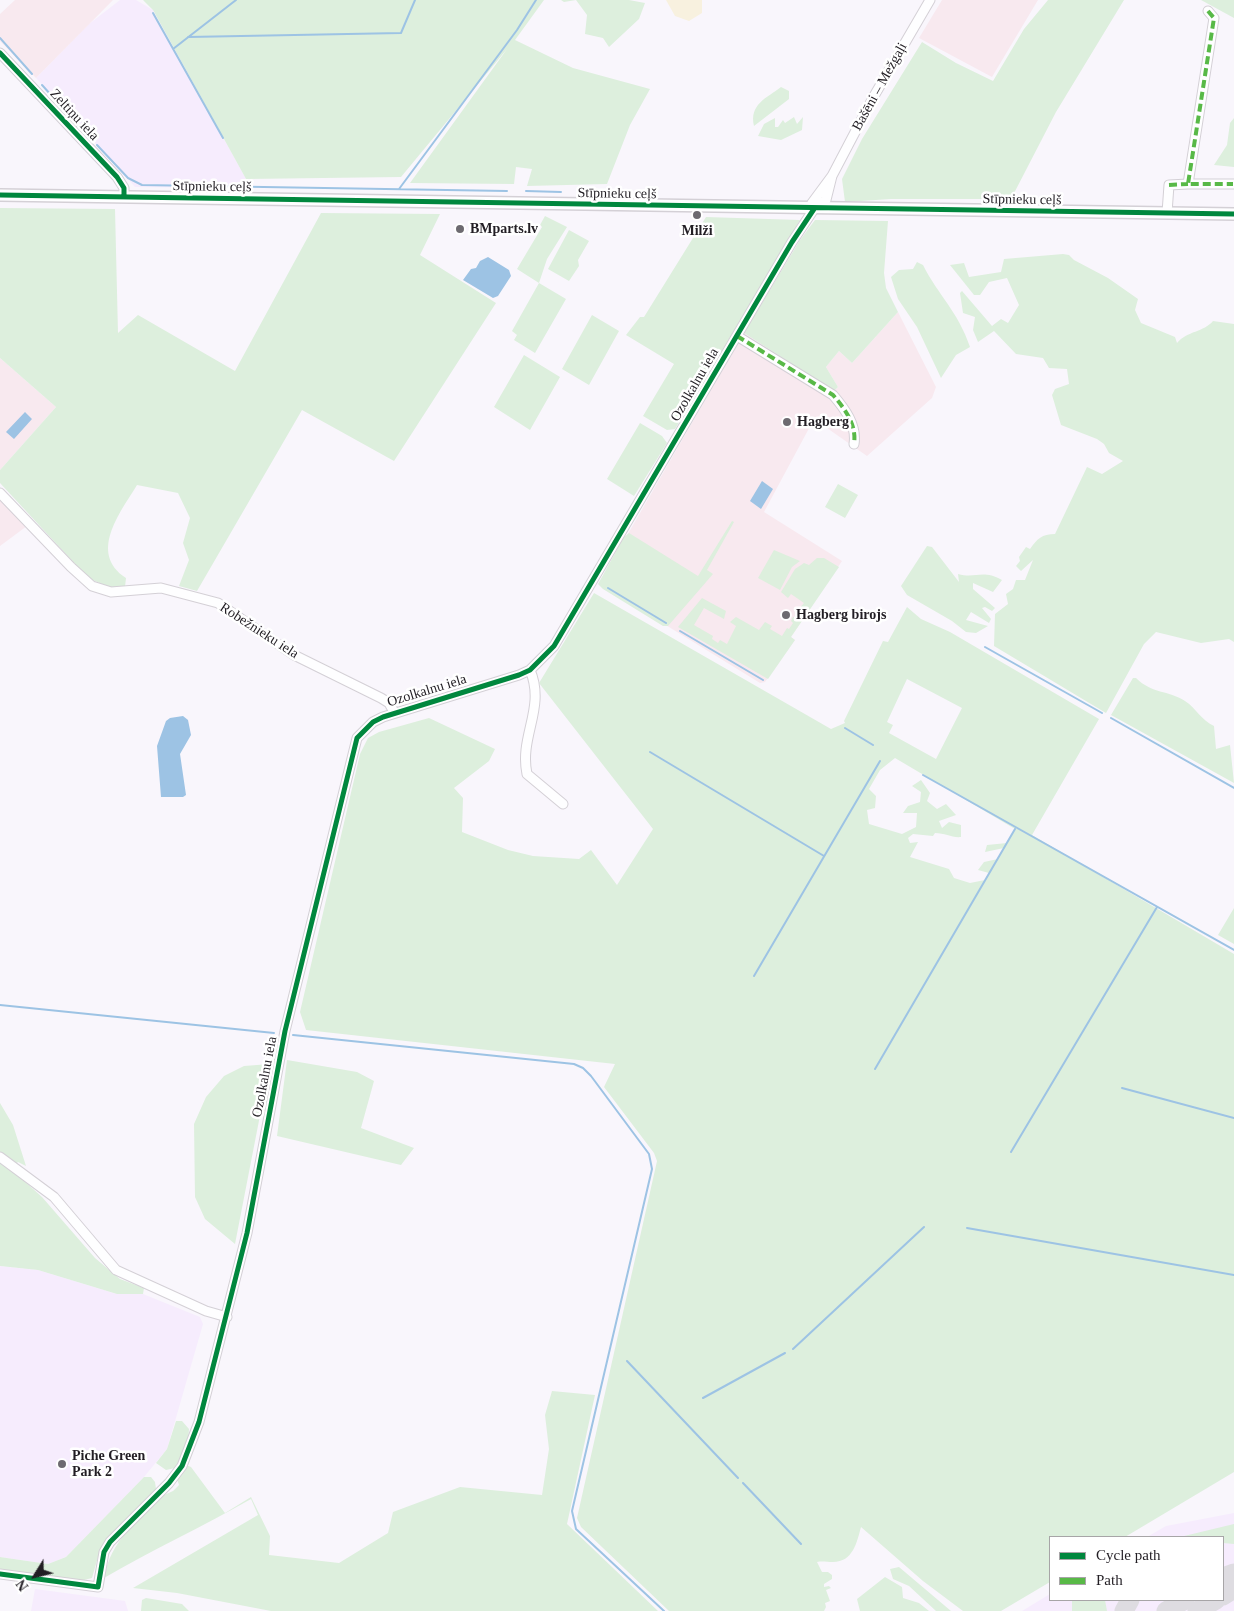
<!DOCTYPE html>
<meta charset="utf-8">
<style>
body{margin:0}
#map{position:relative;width:1234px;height:1611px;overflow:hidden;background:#f9f6fc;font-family:Georgia,serif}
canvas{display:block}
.legend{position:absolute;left:1049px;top:1536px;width:175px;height:65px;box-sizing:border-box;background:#fff;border:1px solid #a7a5a7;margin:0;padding:6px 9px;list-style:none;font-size:15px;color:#221e24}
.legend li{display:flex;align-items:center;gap:10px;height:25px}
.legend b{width:25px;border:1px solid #a7a5a7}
.north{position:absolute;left:10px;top:1551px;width:50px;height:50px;-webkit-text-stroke:4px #fff;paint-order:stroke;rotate:234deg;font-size:14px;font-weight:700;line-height:20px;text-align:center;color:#221e24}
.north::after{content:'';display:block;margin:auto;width:18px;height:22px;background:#221e24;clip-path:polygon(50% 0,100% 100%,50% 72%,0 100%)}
</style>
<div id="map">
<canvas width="1234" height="1611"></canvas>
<ul class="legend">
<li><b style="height:6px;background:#00873e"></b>Cycle path</li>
<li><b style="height:6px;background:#58b947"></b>Path</li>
</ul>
<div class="north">N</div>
</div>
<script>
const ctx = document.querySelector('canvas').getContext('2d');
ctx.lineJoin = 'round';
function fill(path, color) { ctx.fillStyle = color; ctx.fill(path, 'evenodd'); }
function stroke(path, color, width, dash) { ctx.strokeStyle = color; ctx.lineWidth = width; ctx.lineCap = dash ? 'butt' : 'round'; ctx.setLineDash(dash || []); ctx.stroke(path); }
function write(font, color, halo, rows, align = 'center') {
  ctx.font = font + ' Georgia,serif'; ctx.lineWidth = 5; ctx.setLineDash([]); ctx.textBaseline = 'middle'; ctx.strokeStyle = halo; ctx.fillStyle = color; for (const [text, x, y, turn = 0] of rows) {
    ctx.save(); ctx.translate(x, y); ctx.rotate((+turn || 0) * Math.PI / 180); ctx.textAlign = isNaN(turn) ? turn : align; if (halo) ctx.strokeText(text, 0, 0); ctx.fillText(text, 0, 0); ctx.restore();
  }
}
fill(new Path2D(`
 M120,0H136L153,10L246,179L237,188L135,187L36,78L89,24Z
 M0,1266L38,1270L117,1294H143L200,1317L203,1324L167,1449L144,1477L66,1557L48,1564L0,1557Z
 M1234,1513V1611H1022L1050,1594V1600H1223V1537H1147L1166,1526Z
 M35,1589L125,1601L128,1611H31Z`), '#f6ecfd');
fill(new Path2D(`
 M15,0H113L36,78L0,41V14Z
 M942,0H1038L992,77L919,38Z
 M898,312L936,387L932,398L867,456L814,419L764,512L842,561L791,637L795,640L765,682L760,683L599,584L744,333L834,391L838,387L826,367L839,351L852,363Z
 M0,358L56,407L0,470Z
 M0,499L27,526L0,546Z`), '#f8e9ef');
fill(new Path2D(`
 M143,0H544L515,40L573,68L650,89L630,125L607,184L527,186L532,169L516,167L514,184L410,183L507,49L401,177L246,179L153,10Z
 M561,0H629L645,3L639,19L609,47L603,38L585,34L587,15L576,0L564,2Z
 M1048,0H1124L1056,112L1011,199H891L845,202L842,179L862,139L922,42L956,63L993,81L1024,29Z
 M1201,0H1234V18Z
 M781,87L789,91V99L754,126C749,104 767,98 781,87Z
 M794,117L797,124L803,117L802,130L781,140L758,136L764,124L775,118V127H778L783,120L785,123Z
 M1234,118V167L1214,165L1227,145L1230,123Z
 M0,208L115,209L118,333L138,315L235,371L321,213L440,214L420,255L496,303L394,461L302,410L197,591L179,586L189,560L183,543L190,518L178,493L137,485C120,513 88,553 126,578L125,587L111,588L88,578L0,483V470L56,407L0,358Z
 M545,216L567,227L547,259L539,283L566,299L535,353L514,340L517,335L512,331L539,283L517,269L542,227L540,225Z
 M706,217L800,220L675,429L667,430L643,416L674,364L626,335L640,317H644Z
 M815,220L888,221L884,273L886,288L898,312L852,363L839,351L826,367L838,387L834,391L744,333L800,240Z
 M569,230L589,241L578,260L579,266L569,281L548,269Z
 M1063,254L1069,255L1074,260L1108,278L1138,299L1135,310L1141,323L1175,337L1177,343C1187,331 1204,332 1213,321L1234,324V642L1229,639L1201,643L1156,632L1144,644L1106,713L994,646L995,614L1008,604L1006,594L1013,589L1016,580H1025L1033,560L1021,571L1016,566L1020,561L1019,557L1026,547L1030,549C1037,539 1042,534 1055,534L1087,467L1102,474L1123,461L1109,453L1104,444L1097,439L1061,425L1052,395L1055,389L1069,384L1067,369L1049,368L1043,358L1016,354L994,331L978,342L973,330L975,317L963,313L960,293L962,291L992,326L1001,319L1008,323L1019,305L1007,278L989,282L980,295H974L950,265L964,263L969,277L1001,272L1004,259Z
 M917,262L923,265C938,295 958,311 970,347L956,355L941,378L917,327L898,299L891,277L899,270L913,269Z
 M592,315L619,331L589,385L562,369Z
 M524,355L560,377L530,430L494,407Z
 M640,423L662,436L667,443L634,496L607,479Z
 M838,484L858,495L845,518L825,507Z
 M732,521L734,522L707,570L713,574L668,626H663L603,589L598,584L624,537L629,533L698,576Z
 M927,546L932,547L959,582L958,574C976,579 982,569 1002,580L993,592L973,583V589L995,608L992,611L985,607L982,608L991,619L989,623L971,612L966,620L988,626L976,633L966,632L952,621L907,595L901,586Z
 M774,550L800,561L792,567L780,590L758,578Z
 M817,558H824L839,567L791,637L795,640L768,679L678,627L702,598L726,611L724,619L704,608L694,625L713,636L712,639L718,643L720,640L727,644L736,626L730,622L736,617L759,630L765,622L772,626L770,629L782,636L787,628L789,629L793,623L791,621L793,617L796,618L800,612L798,610L804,603L791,594L788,598L781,592L795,569L804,563L809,565Z
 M594,593L831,729L845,723L844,721L883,641L888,642L907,607L921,619L950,632L1099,719L1032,835L1234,954V1472L1125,1537H1050V1582L1001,1611H963L923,1581L861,1527C857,1542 853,1562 833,1562C827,1562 822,1561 817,1562L822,1572H828L832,1575V1579L824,1584V1587L829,1586L831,1588L826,1590L830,1601L825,1603L826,1607L824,1611H669L581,1527L577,1518L657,1161L654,1153L604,1087L615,1064L306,1030L300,1012L360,754L368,738L379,732L429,718L495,749L489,761L454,788L463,798L462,832L508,850L533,856L579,859L591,850L617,885L653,829L539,683ZM907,679L962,708L936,759L889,733L893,725L887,722ZM895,758L1015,829L1007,843L987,845L985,852L1004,848L998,859L984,862L978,870L989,873L985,880L970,883L954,878L949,869L910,857L918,842L910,843L908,838L913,834L933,836L935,833C945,833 952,838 961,837V825L949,822L942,828L939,821L956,815L946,804L937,809L927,801L930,793L921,780L912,786L921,792L920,802L908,806L903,813H917L916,827L902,834L869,824L867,810L875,808L876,796L869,789L880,770Z
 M1133,678H1136C1152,694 1168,690 1185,701C1196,708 1201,720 1214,726L1216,749L1230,745L1234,783L1111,715Z
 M1234,908V944L1218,935Z
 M287,1060L357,1072L374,1081L361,1128L414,1148L401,1165L277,1136Z
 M270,1064L235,1244L205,1219L195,1197L194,1124L206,1097L224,1076L244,1066Z
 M0,1103L13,1125L26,1166L18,1162L11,1169L42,1197L95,1258L120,1279L144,1288L143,1294H117L38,1270L0,1266Z
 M552,1391L595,1395L567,1524L658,1611H271L177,1593L133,1588L258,1515L251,1499C202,1527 152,1550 104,1578C111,1539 138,1521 164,1495L173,1491L179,1485L177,1479L186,1465L191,1467L225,1513L251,1497L270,1536L269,1555L339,1563L388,1533L393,1512L460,1487L542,1495L549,1449L545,1415Z
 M176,1421H182L189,1429L188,1443L175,1468L166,1470L156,1463L167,1449Z
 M144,1477H151L155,1482L156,1489L106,1539L100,1550L92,1578L80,1581L0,1570V1557L48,1564L66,1557Z
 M1234,1524V1544L1223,1543V1537H1180Z
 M899,1567L951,1611H936L909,1586L893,1579L890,1569Z
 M885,1577L902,1587L903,1598L919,1603L929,1611H860L857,1599Z
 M146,1598L182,1604L189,1611H141L142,1600Z
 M1072,1600H1105L1107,1611H1072Z`), '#ddefdd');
fill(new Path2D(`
 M666,0H702V13L689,21L675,16Z`), '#f8f1df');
fill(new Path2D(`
 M488,257L509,270L511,276L498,296L493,298L463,280L471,269L476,268L480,261Z
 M25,412L32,419L14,439L6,432Z
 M762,481L773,489L761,509L750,501Z
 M183,716L188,720L191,735L180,754L186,795L183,797H161L157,746L166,721L170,718Z`), '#9dc3e4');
stroke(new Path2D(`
 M153,13L223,138
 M188,37L401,33L415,0
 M0,38L32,74
 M173,49L236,0
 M42,85L88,136
 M97,145L128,178L142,185L507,191
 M399,189L517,30L536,0
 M526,191L561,192
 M608,588L666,623
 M680,631L763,680
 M985,647L1102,713
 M1111,718L1234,788
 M845,728L873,745
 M650,752L824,856
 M923,775L1234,950
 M754,976L880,761
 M0,1005L274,1033
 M293,1035L574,1064L583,1068L591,1076L649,1154L652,1169L572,1511L576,1529L664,1611
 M875,1069L1015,829
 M1122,1088L1234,1118
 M1011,1152L1157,907
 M967,1228L1234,1275
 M793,1349L924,1227
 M627,1361L738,1478
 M703,1398L785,1353
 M743,1483L801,1544`), '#9dc3e4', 2);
stroke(new Path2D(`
 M1223,1577L1234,1573
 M1223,1596L1234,1589
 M1124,1611L1130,1600
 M1166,1611L1185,1600
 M1197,1611L1216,1600`), '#dedce1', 19);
const minor = new Path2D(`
 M1208,11L1214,18L1188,184H1233
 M0,53L117,177L124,188V197
 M814,209L812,203L832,176L874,96L930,0
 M1167,213L1169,185L1188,184
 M737,336L833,395C845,409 857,425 854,444
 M0,493L71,567L92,586L111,592L161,588L218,603L294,655L381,698L389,703L394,712
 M530,670C546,708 519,736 527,774L563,804
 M0,1157L54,1197L116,1270L206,1311L227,1317
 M0,1574L98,1587L104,1552L110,1542L169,1483L182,1466L199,1422L247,1233L285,1031L357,738L373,722L383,717L519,675L530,670L554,646L792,242L814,209L826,200L832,176`);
const major = new Path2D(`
 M0,195L1234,214`);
stroke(minor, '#d4d0d6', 11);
stroke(major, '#d4d0d6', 14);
stroke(minor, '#fefeff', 9);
stroke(major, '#fefeff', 11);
stroke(new Path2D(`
 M1208,11L1214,18L1188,184H1233
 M1169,185L1188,184
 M737,336L833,395C845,409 857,425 854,444`), '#58b947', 4, [8, 4]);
stroke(new Path2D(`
 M0,53L117,177L124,188V197
 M0,195L1234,214
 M0,1574L98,1587L104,1552L110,1542L169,1483L182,1466L199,1422L247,1233L285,1031L357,738L373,722L383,717L519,675L530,670L554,646L792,242L814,209`), '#00873e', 5);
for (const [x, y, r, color] of [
 [697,215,5,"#6d6a70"],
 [460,229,5,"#6d6a70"],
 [787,422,5,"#6d6a70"],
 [786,615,5,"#6d6a70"],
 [62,1464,5,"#6d6a70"]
]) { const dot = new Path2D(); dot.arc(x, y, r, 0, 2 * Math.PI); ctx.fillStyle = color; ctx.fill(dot); stroke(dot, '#fff', 2); }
write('14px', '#221e24', '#fff', [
 ["Bašēni – Mežgaļi",880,87,-61],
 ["Zeltiņu iela",74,115,47],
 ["Stīpnieku ceļš",212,187,1],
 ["Stīpnieku ceļš",617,194,1],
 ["Stīpnieku ceļš",1022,200,1],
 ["Ozolkalnu iela",695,385,-60],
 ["Robežnieku iela",259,631,33],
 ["Ozolkalnu iela",427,691,-17],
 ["Ozolkalnu iela",265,1077,-79]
]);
write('bold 14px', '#221e24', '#fff', [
 ["BMparts.lv",470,229],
 ["Milži",697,231,"center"],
 ["Hagberg",797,422],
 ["Hagberg birojs",796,615],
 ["Piche Green",72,1456],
 ["Park 2",72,1472]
], 'left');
</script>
